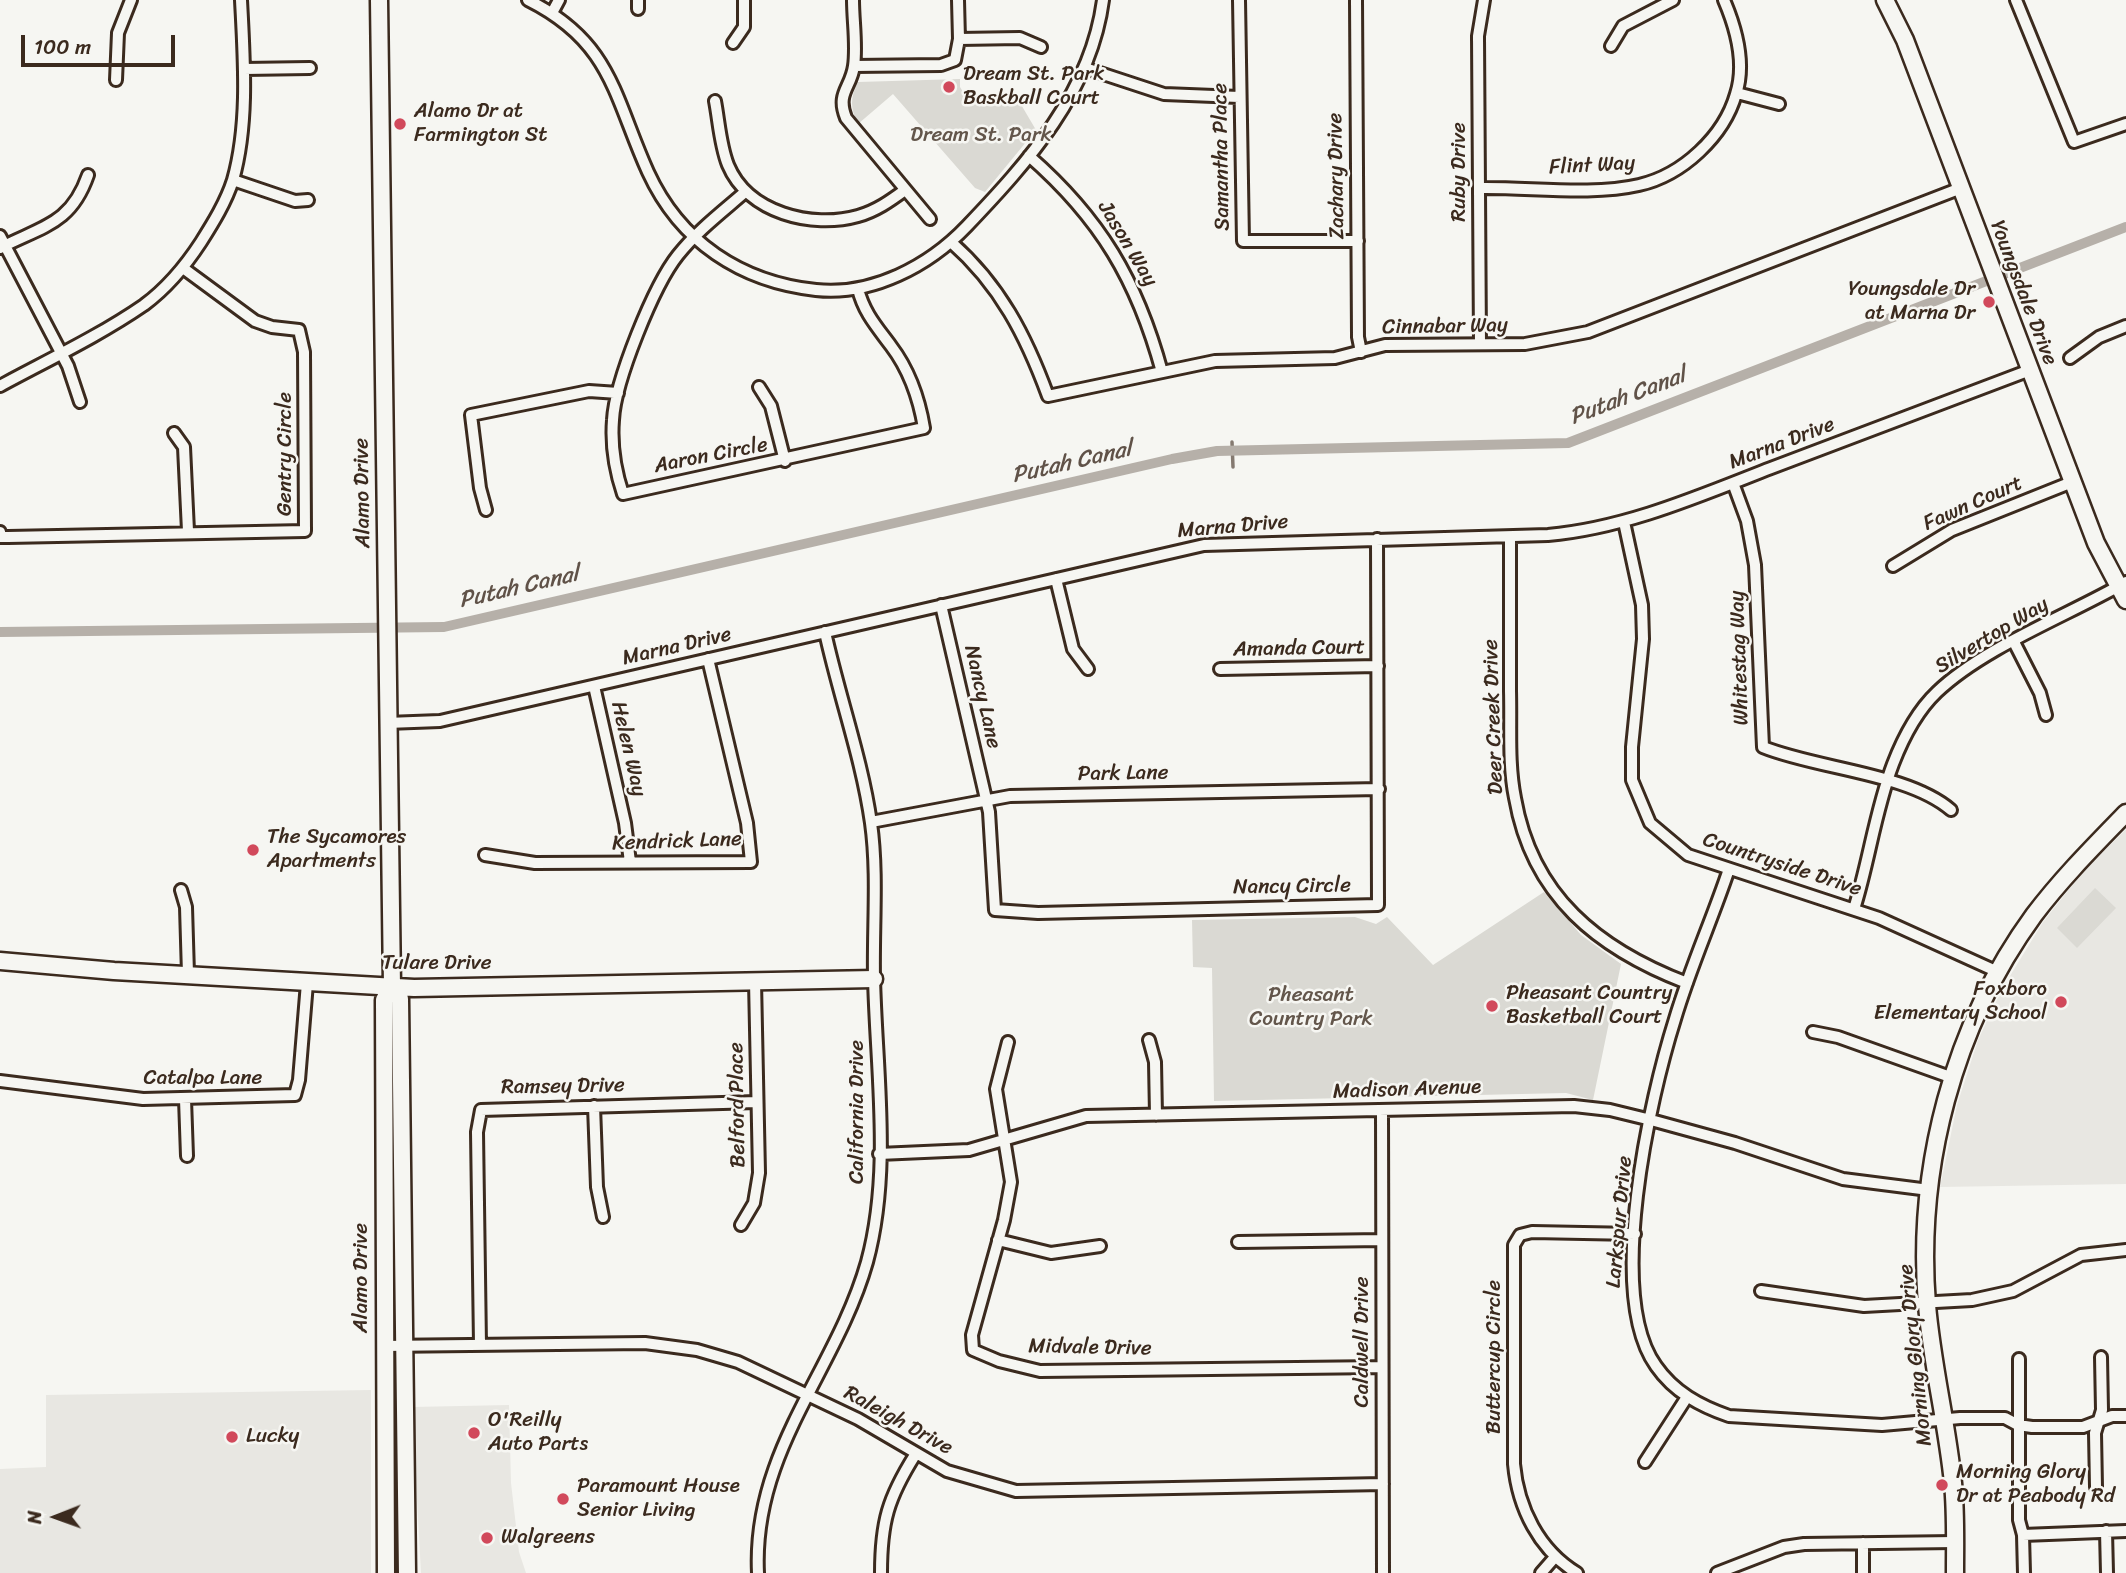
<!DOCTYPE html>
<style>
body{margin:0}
#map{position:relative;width:2126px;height:1573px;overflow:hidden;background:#f6f6f2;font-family:Sriracha,sans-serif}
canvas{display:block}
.north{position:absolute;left:21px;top:1482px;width:70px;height:70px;-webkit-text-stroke:5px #f6f6f2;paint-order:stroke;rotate:269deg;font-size:19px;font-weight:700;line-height:28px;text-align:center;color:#3b2a1e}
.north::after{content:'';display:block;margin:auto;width:24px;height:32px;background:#3b2a1e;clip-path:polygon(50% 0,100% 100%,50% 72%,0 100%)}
.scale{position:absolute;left:21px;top:35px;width:154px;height:32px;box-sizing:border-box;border:4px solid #3b2a1e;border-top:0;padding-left:9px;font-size:21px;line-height:24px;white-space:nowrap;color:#3b2a1e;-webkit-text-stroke:5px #f6f6f2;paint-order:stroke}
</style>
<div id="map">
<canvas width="2126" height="1573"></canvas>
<div class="north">N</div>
<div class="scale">100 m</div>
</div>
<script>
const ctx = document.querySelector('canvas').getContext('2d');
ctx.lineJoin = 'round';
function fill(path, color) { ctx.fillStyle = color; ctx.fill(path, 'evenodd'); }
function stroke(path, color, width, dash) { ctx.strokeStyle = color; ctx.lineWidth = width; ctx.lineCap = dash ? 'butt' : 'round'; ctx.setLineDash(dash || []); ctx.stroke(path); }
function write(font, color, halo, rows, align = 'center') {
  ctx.font = font + ' Sriracha,sans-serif'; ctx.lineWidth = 5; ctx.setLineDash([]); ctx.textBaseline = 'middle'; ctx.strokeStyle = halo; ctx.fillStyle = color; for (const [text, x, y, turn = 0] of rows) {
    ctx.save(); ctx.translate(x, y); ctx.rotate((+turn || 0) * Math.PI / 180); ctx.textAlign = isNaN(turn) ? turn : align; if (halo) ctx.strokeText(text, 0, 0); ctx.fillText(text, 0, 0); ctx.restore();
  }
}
fill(new Path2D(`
 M2126,829V1184L1940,1187L1957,1105L1978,1040L2002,989L2043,922L2081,874Z
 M371,1390V1573H0V1469L46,1467V1395Z
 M509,1405L511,1483L519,1552L526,1573H421L412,1407Z`), '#e8e7e2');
fill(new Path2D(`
 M960,79V87L966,97L1016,96L1036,130L985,192L975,188L893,94L858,124C850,108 850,98 858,82Z
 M2095,888L2116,908L2077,948L2057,928Z
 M1544,892L1581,935L1621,964L1593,1100L1566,1093L1214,1101L1212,968L1193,967L1192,920L1355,917L1376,924L1387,917L1433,965Z`), '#dad9d3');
stroke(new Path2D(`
 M1232,442L1233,467`), '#857a71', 3.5);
stroke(new Path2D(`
 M0,632L444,627L1172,459L1217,451L1568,443L2126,227`), '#b6b0a9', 10);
const street = new Path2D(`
 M528,0C612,42 614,97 648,172C680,242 741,282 816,290C872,296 929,266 967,226C1028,162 1091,92 1103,0
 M853,0C853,21 857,45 854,66C851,88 836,93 846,118L930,219
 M1239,0L1243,241H1358
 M1356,0L1358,337L1361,352
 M2016,0L2074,142L2126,124
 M638,9V0
 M552,13L559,0
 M959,39L1020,38L1041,47
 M733,43L744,27V0
 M1611,46L1623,26L1673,0
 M854,66L941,65L955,60L959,39L958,0
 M1085,68L1164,94L1239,97
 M244,69L310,68
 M116,80L118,33L131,0
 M1737,93L1779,104
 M715,101C719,122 720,145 728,165C748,213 812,229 858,216C876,211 890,201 905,190
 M1029,156C1100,218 1137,280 1162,372
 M233,180L295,201L308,200
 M1479,188C1530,187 1591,196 1639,185C1683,175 1724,136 1736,94C1746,63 1736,28 1724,0
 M745,192C722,212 697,231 678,255C654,285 615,381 613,420C611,445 615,470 623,494L924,428C919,398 910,371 891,346C877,327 864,313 858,289
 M0,236L68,366L80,402
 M951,242C1000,285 1026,336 1048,396L1215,361L1335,358L1385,345L1525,344L1588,332L1961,188
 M0,248C43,226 71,224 88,175
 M1480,344L1478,36L1484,0
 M2070,358L2099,337L2126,326
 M0,386C48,360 99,336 144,305C167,288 186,265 201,242C213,223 226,202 233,180C249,123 244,59 241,0
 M759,387L771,406L785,461
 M174,433L184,447L188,531
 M1733,483L1747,521L1755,565L1763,747C1817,769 1908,773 1951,810
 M486,510L480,488L471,415L589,391L618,393
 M1624,522L1642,605L1643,639L1632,747V780L1650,823L1688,855L1879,918L1998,972
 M0,532L1,537H8L305,531L304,352L299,330L272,327L255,321L183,268
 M1510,537C1510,588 1510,640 1510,691C1511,727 1508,763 1515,798C1532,896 1598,949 1687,983
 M1893,566L1952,530L2072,482
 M1056,579L1073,649L1088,669
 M941,605L989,812L995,910L1038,913L1378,905L1377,539
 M2014,642L2040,693L2046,715
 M1220,669L1378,666
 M594,686L625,823L630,862
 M387,723L440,721L1204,545L1548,535C1626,528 1699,496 1771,468C1857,435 1944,403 2030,370
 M871,822L1010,796L1379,789
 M485,855L535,863L751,862L747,823L708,659
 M1729,869C1712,920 1690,968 1675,1019C1650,1098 1605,1295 1656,1366C1674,1392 1700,1406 1729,1416L1882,1425L1960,1418H2005L2018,1425L2032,1427H2083L2112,1416H2126
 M181,890L186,907L188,974
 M1854,909C1869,862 1875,811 1893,764C1903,738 1916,712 1937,692C1984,647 2069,615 2126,582
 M1813,1032L1838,1037L1953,1078
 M1149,1040L1155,1062L1156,1115
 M1008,1042L996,1089L1011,1182L1004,1220L972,1335L973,1350L999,1361L1040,1371L1382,1367
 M0,1081L143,1099L295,1095L299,1080L307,983
 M185,1099L187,1156
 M594,1106L597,1187L603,1217
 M1382,1110L1383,1573
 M879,1154L969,1150L1086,1116L1574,1106L1610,1110L1651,1120L1735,1143L1843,1179L1929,1190
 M741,1225L754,1203L759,1173L755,981
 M998,1240L1051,1253L1100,1246
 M1238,1242L1382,1240
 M1761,1291L1864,1306L1972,1300L2013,1291L2081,1255L2126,1250
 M480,1345L477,1132L481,1110L757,1102
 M383,1346L645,1343L697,1350L738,1362L858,1419L947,1471L1016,1491L1383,1484
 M2019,1359V1520L2023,1535L2024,1573
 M1645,1462L1687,1397
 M2096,1487L2095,1433L2102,1410L2101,1357
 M2106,1531L2107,1573
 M2023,1535L2126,1531
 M1863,1543V1573
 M758,1573C752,1451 836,1371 867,1262C892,1170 876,1070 874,977C873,926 878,873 871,823C862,759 839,696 825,632
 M881,1573C881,1522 888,1498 915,1455
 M1541,1573L1555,1557
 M1577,1573C1539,1550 1518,1508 1514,1464V1245L1520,1235L1532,1232L1635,1234
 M1717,1573L1784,1547L1804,1544L1955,1542`);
const secondary = new Path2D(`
 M379,0L392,985L400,999L407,1573
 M1885,0L1905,40L2096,543L2126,600
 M0,961L114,971L414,988L874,979
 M386,1573L384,1000L392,985
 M1955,1573C1955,1543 1956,1513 1953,1483C1947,1423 1932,1365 1927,1305C1916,1168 1953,1026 2034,915C2062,878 2094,846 2126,813`);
stroke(street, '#3b2a1e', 16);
stroke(secondary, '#3b2a1e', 21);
stroke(street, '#f6f6f2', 10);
stroke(secondary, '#f6f6f2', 16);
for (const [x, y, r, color] of [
 [949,87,7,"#d1495b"],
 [400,124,7,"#d1495b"],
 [1989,302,7,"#d1495b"],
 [253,850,7,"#d1495b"],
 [2061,1002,7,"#d1495b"],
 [1492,1006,7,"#d1495b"],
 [474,1433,7,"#d1495b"],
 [232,1437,7,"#d1495b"],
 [1942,1485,7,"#d1495b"],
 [563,1499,7,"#d1495b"],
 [487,1538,7,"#d1495b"]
]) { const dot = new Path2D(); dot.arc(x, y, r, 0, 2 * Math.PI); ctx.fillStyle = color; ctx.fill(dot); stroke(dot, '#f6f6f2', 2.5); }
write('21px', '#3b2a1e', '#f6f6f2', [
 ["Dream St. Park",963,75],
 ["Baskball Court",963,99],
 ["Alamo Dr at",414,112],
 ["Farmington St",414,136],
 ["Youngsdale Dr",1975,290,"right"],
 ["at Marna Dr",1975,314,"right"],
 ["The Sycamores",267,838],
 ["Apartments",267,862],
 ["Foxboro",2047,990,"right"],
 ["Elementary School",2047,1014,"right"],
 ["Pheasant Country",1506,994],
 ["Basketball Court",1506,1018],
 ["O'Reilly",488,1421],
 ["Auto Parts",488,1445],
 ["Lucky",246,1437],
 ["Morning Glory",1956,1473],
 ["Dr at Peabody Rd",1956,1497],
 ["Paramount House",577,1487],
 ["Senior Living",577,1511],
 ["Walgreens",501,1538]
], 'left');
write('21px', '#63564b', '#f6f6f2', [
 ["Dream St. Park",981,136],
 ["Pheasant",1311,996],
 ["Country Park",1311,1020]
]);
write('21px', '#3b2a1e', '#f6f6f2', [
 ["Samantha Place",1222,157,-91],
 ["Flint Way",1592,166,-3],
 ["Ruby Drive",1460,172,-90],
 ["Zachary Drive",1337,176,-91],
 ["Jason Way",1127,244,59],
 ["Youngsdale Drive",2023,293,69],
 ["Cinnabar Way",1445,327,-1],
 ["Marna Drive",1782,444,-21],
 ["Gentry Circle",286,454,-90],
 ["Aaron Circle",711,456,-11],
 ["Alamo Drive",363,493,-91],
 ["Fawn Court",1973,504,-24],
 ["Marna Drive",1233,527,-5],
 ["Silvertop Way",1992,636,-31],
 ["Marna Drive",677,647,-13],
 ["Amanda Court",1299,649,-1],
 ["Whitestag Way",1740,658,-92],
 ["Nancy Lane",982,697,77],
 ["Deer Creek Drive",1494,717,-92],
 ["Helen Way",628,749,77],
 ["Park Lane",1123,774,-1],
 ["Kendrick Lane",677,842,-2],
 ["Countryside Drive",1782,865,18],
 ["Nancy Circle",1292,887,-1],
 ["Tulare Drive",437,964],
 ["Catalpa Lane",203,1079],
 ["Ramsey Drive",563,1087,-1],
 ["Madison Avenue",1407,1090,-2],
 ["Belford Place",738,1105,-91],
 ["California Drive",858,1112,-90],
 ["Larkspur Drive",1620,1222,-85],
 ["Alamo Drive",362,1278,-90],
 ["Caldwell Drive",1363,1342,-90],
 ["Midvale Drive",1090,1348,1],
 ["Morning Glory Drive",1916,1355,-96],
 ["Buttercup Circle",1495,1357,-90],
 ["Raleigh Drive",898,1421,29]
]);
write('italic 23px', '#605248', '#f6f6f2', [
 ["Putah Canal",1628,397,-21],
 ["Putah Canal",1072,463,-13],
 ["Putah Canal",519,588,-13]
]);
</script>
